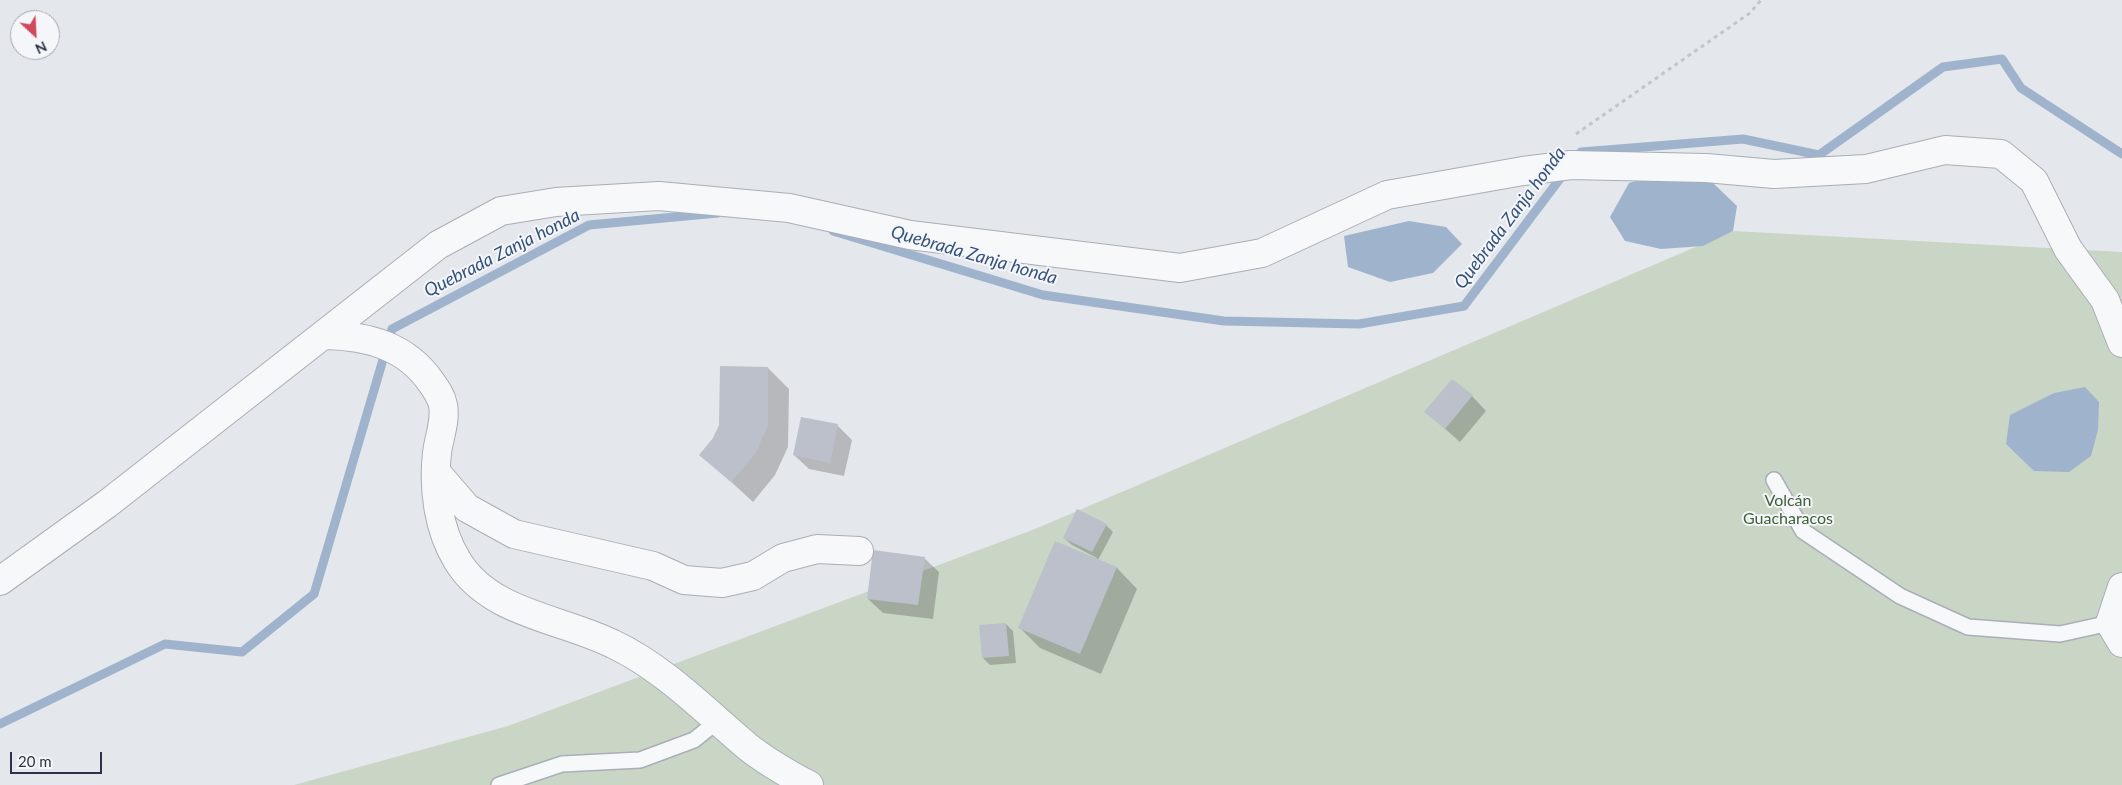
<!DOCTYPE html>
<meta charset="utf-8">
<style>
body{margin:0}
#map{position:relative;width:2122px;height:785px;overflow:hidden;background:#e4e7ec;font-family:Lato,sans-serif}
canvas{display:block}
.north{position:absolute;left:10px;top:10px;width:50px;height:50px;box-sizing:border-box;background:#f4f6f9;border:1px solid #a4a8b1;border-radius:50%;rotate:155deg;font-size:14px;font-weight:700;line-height:20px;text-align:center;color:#2b3445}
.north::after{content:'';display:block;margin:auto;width:18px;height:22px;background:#d1495b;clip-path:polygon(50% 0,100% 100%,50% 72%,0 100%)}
.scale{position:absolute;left:10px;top:752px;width:92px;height:22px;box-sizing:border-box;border:2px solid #2b3445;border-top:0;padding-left:6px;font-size:15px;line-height:18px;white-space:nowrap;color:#2b3445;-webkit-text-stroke:4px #f4f6f9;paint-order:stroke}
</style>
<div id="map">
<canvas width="2122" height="785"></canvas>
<div class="north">N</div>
<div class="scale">20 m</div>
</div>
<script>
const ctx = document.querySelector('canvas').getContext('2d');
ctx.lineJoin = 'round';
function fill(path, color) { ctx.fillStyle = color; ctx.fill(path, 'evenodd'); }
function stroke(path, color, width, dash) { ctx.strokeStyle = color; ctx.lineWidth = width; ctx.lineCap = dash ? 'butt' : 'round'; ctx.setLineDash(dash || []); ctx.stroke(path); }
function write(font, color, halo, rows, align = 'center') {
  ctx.font = font + ' Lato,sans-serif'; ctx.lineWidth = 4; ctx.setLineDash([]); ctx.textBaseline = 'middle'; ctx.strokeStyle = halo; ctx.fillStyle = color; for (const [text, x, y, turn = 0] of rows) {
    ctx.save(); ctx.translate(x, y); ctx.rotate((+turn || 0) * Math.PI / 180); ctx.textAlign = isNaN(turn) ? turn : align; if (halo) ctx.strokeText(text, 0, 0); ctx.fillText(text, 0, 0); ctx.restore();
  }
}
fill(new Path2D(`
 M1733,231L2122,252V785H294L508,726L1035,529Z`), '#c9d6c5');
fill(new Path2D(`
 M1666,172L1713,183L1737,206L1733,231L1703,246L1661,249L1625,241L1610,217L1629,183Z
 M1409,221L1446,227L1462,244L1433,273L1390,282L1348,267L1344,236Z
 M2085,387L2099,402L2098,430L2091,456L2069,472L2034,471L2006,444L2010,415L2054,393Z`), '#9fb4cc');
fill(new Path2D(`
 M768,368L789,389L788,447L775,475L753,502L701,454Z
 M1472,396L1486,411L1460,442L1426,412Z
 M837,425L852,440L844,476L809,469L794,455Z
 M1106,525L1113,532L1098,560L1117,568L1137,589L1101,674L1040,648L1019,627L1096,560L1097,558L1072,545L1064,538Z
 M924,558L939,572L933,619L883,613L868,599Z
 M1006,624L1013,631L1016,663L990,665L983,658Z`), '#0003');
stroke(new Path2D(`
 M1578,156L1581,152L1743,139L1819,155L1943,67L2002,59L2021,88L2122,154
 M833,231L1043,295L1224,321L1359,324L1464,306L1565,172
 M0,724L165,644L242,652L314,594L392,329L589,225L718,213`), '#9fb4cc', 9);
fill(new Path2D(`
 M720,366L768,367V426L755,454L731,482L699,455L713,438L719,425Z
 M1452,379L1473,395L1445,429L1424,412Z
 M801,417L838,424L830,463L793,455Z
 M1077,509L1107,524L1092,552L1063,538Z
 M1055,541L1117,567L1080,654L1018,628Z
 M873,550L925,557L918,605L867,599Z
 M1006,623L1009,656L982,658L979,625Z`), '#bbc0ca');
const lane = new Path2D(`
 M1774,480L1803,531L1900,596L1968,627L2060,634L2110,623
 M499,785L562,764L640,760L694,740L719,720`);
const street = new Path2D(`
 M326,335C368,336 406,346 431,382C436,389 441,396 443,405C446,421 439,437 437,453C433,488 438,529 457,560C489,614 561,618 613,644C664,668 705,711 748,747C767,762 788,774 809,785
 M436,472L467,508L514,534L653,566L684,580L722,583L753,576L783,558L817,549L859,551
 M0,581L107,504L438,245L501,211L556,202L659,196L789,208L910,235L1180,268L1262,253L1387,195L1523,171L1571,165L1706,168L1774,174L1866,169L1945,150L2001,154L2034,181L2068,249L2105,300L2122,343
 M2122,587L2110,623L2122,643`);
stroke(lane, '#a9aeb7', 18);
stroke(street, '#a9aeb7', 30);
stroke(new Path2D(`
 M1576,134L1750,13L1761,0`), '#c2c5cb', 3, [4, 4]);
stroke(lane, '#f7f8fa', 15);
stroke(street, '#f7f8fa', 28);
write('16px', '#3f6138', '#f4f6f9', [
 ["Volcán",1788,501],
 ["Guacharacos",1788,519]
]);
write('italic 18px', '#34527a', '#f4f6f9', [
 ["Quebrada Zanja honda",1510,218,-53],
 ["Quebrada Zanja honda",502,253,-27],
 ["Quebrada Zanja honda",974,255,16]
]);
</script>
